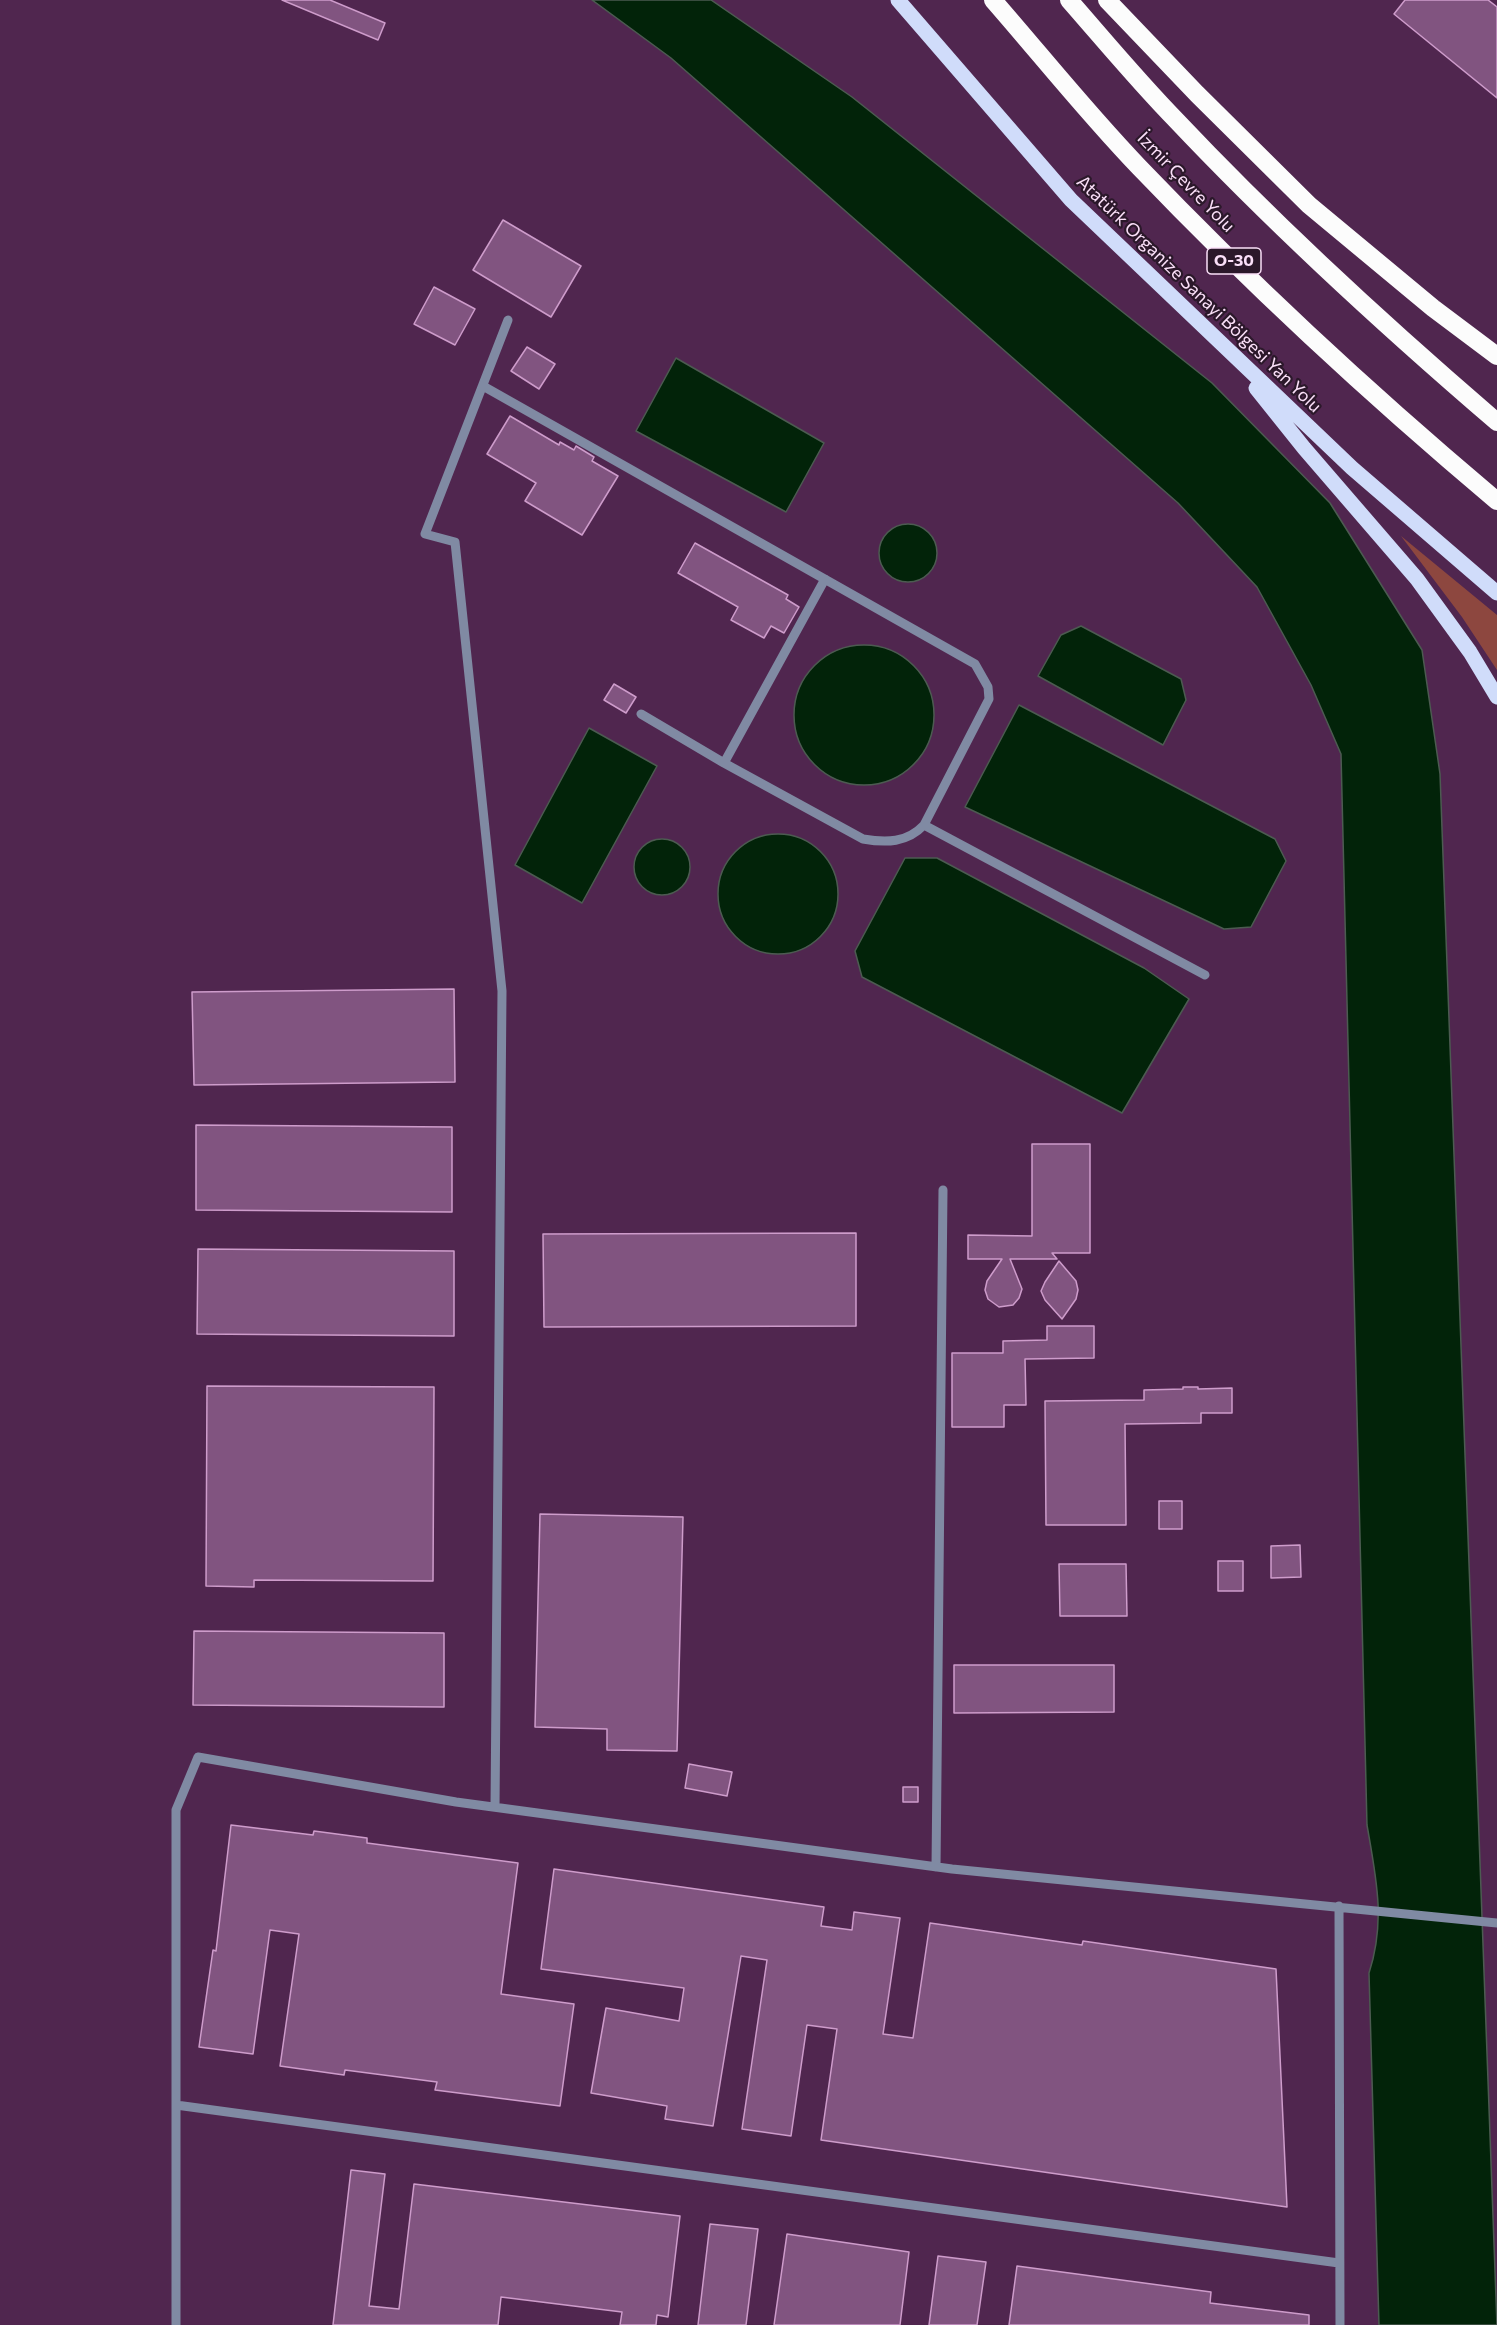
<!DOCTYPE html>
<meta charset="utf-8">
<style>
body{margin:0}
canvas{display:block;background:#50264f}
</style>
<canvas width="1497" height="2325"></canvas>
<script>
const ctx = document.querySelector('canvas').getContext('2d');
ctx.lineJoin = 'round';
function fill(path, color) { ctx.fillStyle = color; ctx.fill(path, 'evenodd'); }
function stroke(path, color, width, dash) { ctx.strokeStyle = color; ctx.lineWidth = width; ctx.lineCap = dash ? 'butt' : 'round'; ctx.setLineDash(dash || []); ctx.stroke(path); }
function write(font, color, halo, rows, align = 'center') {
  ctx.font = font + ' Commissioner,sans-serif'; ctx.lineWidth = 4.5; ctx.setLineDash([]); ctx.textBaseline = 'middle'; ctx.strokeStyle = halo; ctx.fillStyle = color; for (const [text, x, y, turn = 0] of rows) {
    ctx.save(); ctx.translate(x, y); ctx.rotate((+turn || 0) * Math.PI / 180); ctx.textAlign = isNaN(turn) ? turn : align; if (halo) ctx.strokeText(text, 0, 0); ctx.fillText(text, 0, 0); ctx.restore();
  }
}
fill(new Path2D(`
 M1401,536L1497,615V670L1462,617Z`), '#8d473f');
const water = new Path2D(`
 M592,0H711L852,97L1212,383L1330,503L1422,650L1440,774L1497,2325H1379L1369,1973C1386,1921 1376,1877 1367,1825L1341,754L1311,685L1257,587L1178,503L671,58Z
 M676,358L824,443L786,512L636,431Z
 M879 553a29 29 0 1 1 58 0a29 29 0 1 1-58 0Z
 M1081,626L1181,679L1186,700L1163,745L1038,676L1061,635Z
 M794 715a70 70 0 1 1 140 0a70 70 0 1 1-140 0Z
 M1019,705L1275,839L1286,861L1251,927L1224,929L965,807Z
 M589,728L657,766L582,903L515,865Z
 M718 894a60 60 0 1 1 120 0a60 60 0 1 1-120 0Z
 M634 867a28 28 0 1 1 56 0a28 28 0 1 1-56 0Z
 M905,858H937L1144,968L1189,999L1122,1113L862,977L855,951Z`);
fill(water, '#022309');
stroke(water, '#4c5b51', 1.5);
const building = new Path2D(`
 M282,0H330L385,23L378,40Z
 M1405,0H1488L1497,7V98L1394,14Z
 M503,220L581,266L551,317L473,270Z
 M434,287L475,309L455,345L414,324Z
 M527,347L555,364L539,389L511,371Z
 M510,416L559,445L560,442L574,450L576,446L594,457L592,461L618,476L582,535L525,501L536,483L487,454Z
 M695,543L788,595L786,599L799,607L784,633L771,626L764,638L731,620L738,607L678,573Z
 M614,684L636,697L626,713L604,700Z
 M454,989L455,1082L194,1085L192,992Z
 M196,1125L452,1127V1212L196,1210Z
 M1032,1144H1090V1253H1052L1057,1259H1010L1022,1289L1019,1298L1013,1305L999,1307L988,1299L985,1290L987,1281L1002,1259H968V1235L1032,1236Z
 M856,1233V1326L544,1327L543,1234Z
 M198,1249L454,1251V1336L197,1334Z
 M1059,1261L1076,1281L1078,1290L1076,1299L1062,1319L1045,1300L1041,1291L1045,1282Z
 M1047,1326H1094V1358L1025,1359L1026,1405H1004V1427H952V1353H1003V1341L1047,1340Z
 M207,1386L434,1387L433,1581L254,1580V1587L206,1586Z
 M1183,1387H1198V1389L1232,1388V1413H1201V1423L1125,1424L1126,1525H1046L1045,1401L1144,1400V1390L1183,1389Z
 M1159,1501H1182V1529H1159Z
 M540,1514L683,1517L677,1751L607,1750V1729L535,1727Z
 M1300,1545L1301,1577L1271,1578V1546Z
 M1218,1561H1243V1591H1218Z
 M1059,1564H1126L1127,1616H1060Z
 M194,1631L444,1633V1707L193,1705Z
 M954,1665H1114V1712L954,1713Z
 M689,1764L732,1772L727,1796L685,1788Z
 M903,1787H918V1802H903Z
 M231,1825L313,1835L314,1831L367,1838V1843L518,1863L501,1994L574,2004L560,2106L435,2090L437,2082L345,2070L344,2075L280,2066L299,1934L270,1930L253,2054L199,2047L213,1950L216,1951Z
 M554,1869L824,1907L821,1926L852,1930L854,1912L900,1918L883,2034L913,2038L930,1923L1082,1945L1083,1941L1276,1969L1287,2207L821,2140L837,2029L807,2025L791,2136L742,2129L767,1960L741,1956L713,2126L665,2119L667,2106L591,2093L606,2008L679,2021L684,1988L541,1969Z
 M351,2170L385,2174L369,2306L399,2309L414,2184L680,2216L668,2317L657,2315L656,2325H620L622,2312L501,2297L498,2325H333Z
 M710,2224L758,2229L746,2325H698Z
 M787,2234L909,2252L900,2325H774Z
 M938,2256L986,2262L977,2325H929Z
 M1017,2266L1211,2292L1210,2303L1309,2315V2325H1009Z`);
fill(building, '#815480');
stroke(building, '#ce9ccb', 1.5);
stroke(new Path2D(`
 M483,386L975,664L988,687L989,699L924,825C907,843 886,843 863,839L724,763L641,714
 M724,763L825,579
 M924,825L1205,975
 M495,1807L502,991L455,542L425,534L508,320
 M936,1867L943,1190
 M1339,1906L1340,2325
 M176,2105L1339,2263
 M176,2325V1810L198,1757L456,1802L952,1869L1497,1923`), '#808aa3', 9);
stroke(new Path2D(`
 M898,0L1071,200L1352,468L1497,593
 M1256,388L1304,448L1417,579L1470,652L1497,697`), '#d0dcfa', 15);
stroke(new Path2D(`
 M993,0C1041,55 1088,114 1139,167C1252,285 1372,396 1497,501
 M1069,0C1104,40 1138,81 1175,119C1276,226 1385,326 1497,422
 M1107,0L1197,94L1309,205L1433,308L1497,356`), '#fcfcfc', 18);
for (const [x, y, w] of [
 [1234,261,54]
]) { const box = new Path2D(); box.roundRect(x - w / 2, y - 13, w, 26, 4.5); ctx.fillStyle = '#2b182a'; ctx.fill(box); stroke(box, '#fadff8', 1.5); }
write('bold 16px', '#fadff8', null, [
 ["O-30",1234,261]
]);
write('18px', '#fadff8', '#2b182a', [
 ["İzmir Çevre Yolu",1186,182,46],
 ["Atatürk Organize Sanayi Bölgesi Yan Yolu",1199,294,44]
]);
</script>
